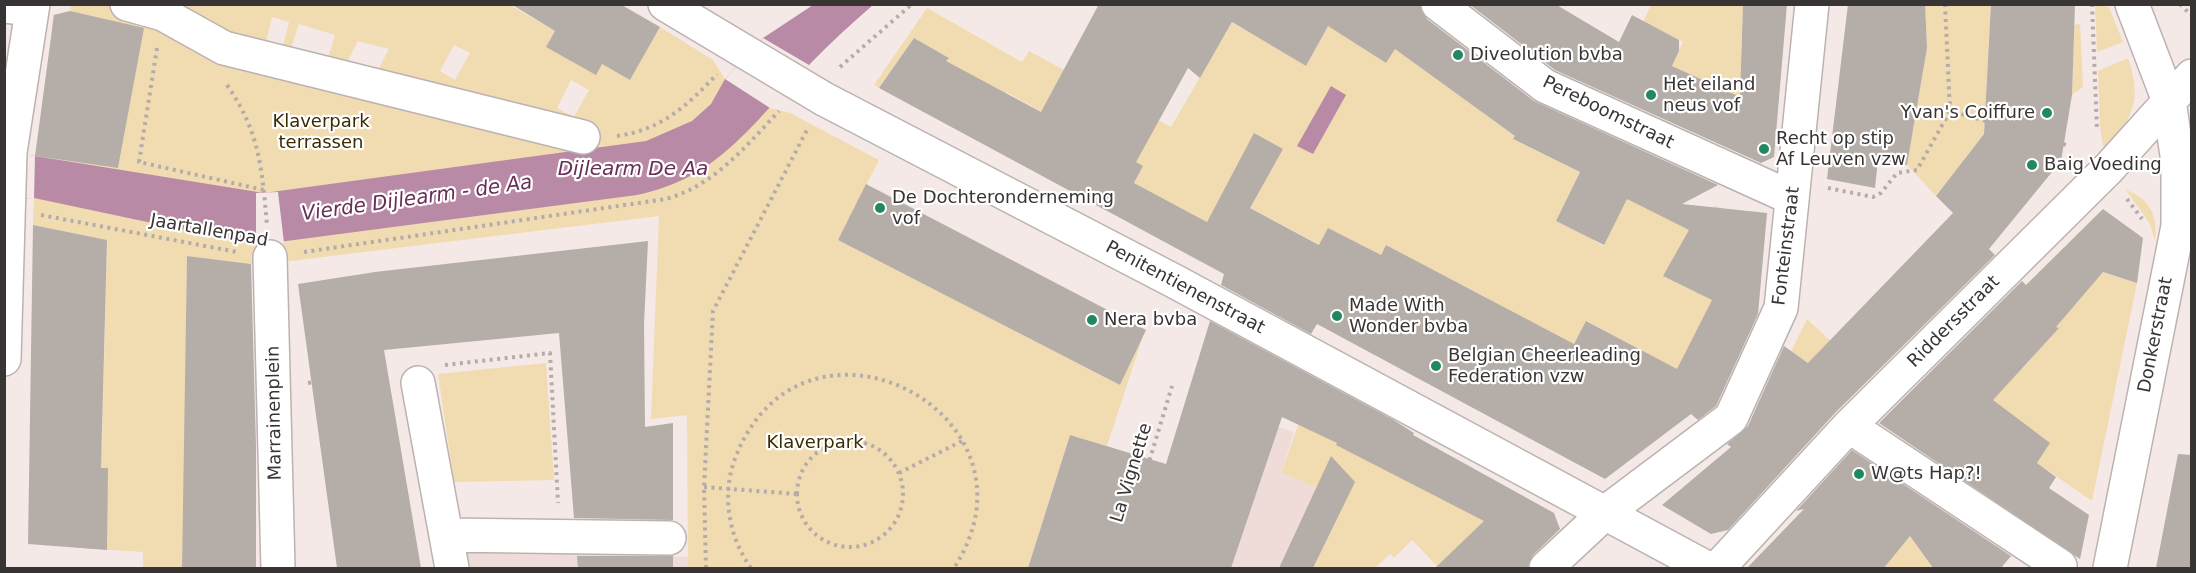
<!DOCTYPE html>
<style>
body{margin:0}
#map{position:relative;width:2196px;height:573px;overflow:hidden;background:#f4e9e6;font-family:"DejaVu Sans",sans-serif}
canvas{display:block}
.frame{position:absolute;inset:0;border:6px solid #383433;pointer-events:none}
</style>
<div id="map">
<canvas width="2196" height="573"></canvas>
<div class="frame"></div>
</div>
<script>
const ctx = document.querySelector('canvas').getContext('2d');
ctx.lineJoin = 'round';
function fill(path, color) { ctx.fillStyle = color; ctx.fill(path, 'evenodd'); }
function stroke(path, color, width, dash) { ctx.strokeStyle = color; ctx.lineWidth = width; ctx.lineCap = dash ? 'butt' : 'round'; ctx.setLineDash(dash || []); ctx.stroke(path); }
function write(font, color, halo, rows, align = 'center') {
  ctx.font = font + ' "DejaVu Sans",sans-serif'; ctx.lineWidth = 4.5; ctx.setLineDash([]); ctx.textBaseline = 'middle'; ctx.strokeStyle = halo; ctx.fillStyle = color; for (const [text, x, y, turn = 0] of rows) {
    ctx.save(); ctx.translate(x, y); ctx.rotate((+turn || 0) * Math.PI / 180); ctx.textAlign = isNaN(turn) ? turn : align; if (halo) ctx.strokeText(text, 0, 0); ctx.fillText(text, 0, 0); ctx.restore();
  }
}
fill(new Path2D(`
 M1243,416L1294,432L1281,473L1346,499L1313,568H1194Z
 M464,551L688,557V568H466Z`), '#efdcd8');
fill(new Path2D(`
 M71,5H510L555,31L547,47L579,65L586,55L630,80L660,27L713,60L725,79L770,108L790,113L879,160L838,240L1120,385L1145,330L1107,446L1070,435L1028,568H688L687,415L651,419L659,216L258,265L187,256L183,568H143V552L82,548L107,468L67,465L102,449L107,240L33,225L35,156L118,168L137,64L51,44L53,15L70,11ZM272,17L289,22L283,46L266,42ZM299,24L335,35L328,58L291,48ZM358,41L389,49L378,70L347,62ZM454,45L470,53L455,80L440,71ZM571,80L589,90L574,117L557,108Z
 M1280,5L1329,26L1386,63L1395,48L1515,136L1514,140L1580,172L1556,221L1568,227L1615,194L1593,240L1603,246L1627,199L1700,235L1714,206L1722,208L1720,229L1663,276L1696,292L1714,296L1686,369L1636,412L1487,298L1386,245L1371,272L1223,193L1207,222L1134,183L1142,167L1006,92L997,108L946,61L948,57L914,38L879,88L874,85L927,8L1022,62L1029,51L1171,127L1232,23L1215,7L1233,23L1306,66L1318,44L1272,17ZM1587,321L1643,351L1574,344Z
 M1651,5H1743L1741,56L1743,116L1703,102L1711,84L1672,66L1683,42L1643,22Z
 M1925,5H1991L1984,134L1936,196L1907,165L1927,48Z
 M2095,5L2109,7L2123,42L2097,52Z
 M2080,24L2083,87L2072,95L2074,25Z
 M2128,58C2143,101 2132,119 2104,151L2100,126L2098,71Z
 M2126,190C2150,199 2158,215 2155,241L2150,224Z
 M2102,272L2137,283L2092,501L2037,463L2050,443L2020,421L1951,431L2024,366L2058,328L2048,324Z
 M1807,319L1835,345L1814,367L1791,351Z
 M546,363L554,480L454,482L438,374Z
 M1299,423L1485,521L1437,566L1412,540L1394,558L1390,554L1375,568H1313L1346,499L1281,473Z
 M1910,536L1933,568H1884Z`), '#f1dcb1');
fill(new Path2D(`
 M813,5H873C851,24 829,44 809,65C753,122 720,178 637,195L256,245L34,198L5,199L4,151L264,193L646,141L692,121L711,104L725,79L763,38Z
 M1331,86L1346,95L1313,154L1297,146Z`), '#b88aa6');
fill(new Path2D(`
 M763,38L809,65L770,108L725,79Z
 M5,151L35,156L34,198L4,199Z
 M278,192L284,243L256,245V193Z`), '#f4e9e6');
fill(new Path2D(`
 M511,4H620L660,27L630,80L602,64L596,75L546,47L555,31Z
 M1099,4H1420L1427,19L1534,101L1718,185L1682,204L1767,213L1758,314L1716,406L1698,420L1691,414L1605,479L1317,324L1311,334L1221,285L1224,274L879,88L914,38L949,58L946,61L1041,112ZM1232,22L1306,66L1328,26L1386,63L1395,49L1515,136L1513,139L1580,172L1556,221L1604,245L1627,199L1689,230L1663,276L1712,300L1677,369L1586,321L1574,344L1386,245L1381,255L1328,228L1319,245L1250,208L1283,149L1254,133L1207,222L1134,183L1143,166L1136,162L1188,68L1200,78Z
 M1469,4H1555L1619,42L1632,15L1679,40V51L1672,66L1740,97L1743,4H1787L1774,157L1761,163L1555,70Z
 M1848,4H1925L1927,48L1907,165L1878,160L1875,188L1827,179Z
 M1991,4H2075L2072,95L2061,161L1989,249L1995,255L1835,413L1728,530L1711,534L1662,505L1731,447L1727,444L1748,426L1784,346L1808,363L1953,213L1936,196L1984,134Z
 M70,11L144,28L118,168L35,156L54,15Z
 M866,184L1146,330L1120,385L838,240Z
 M2103,209L2143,238L2137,283L2103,272L2056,327L2059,328L1993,400L2050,443L2037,463L2056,477L2049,488L2089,515L2080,559L1879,423L2022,281L2026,285Z
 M33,225L107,240L101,468H108L107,550L28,544Z
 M648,241L644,324L645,427L673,423V520L574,518L559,333L384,350L421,568H337L298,284L375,272Z
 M187,256L251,264L256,446V568H182Z
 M1210,321L1392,419L1414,433L1413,435L1554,513L1560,529L1533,555L1528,568H1435L1484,521L1336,445L1337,443L1282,417L1231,568H1028L1070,435L1166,464Z
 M1852,450L2011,556L2001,568H1933L1910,536L1884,568H1747L1804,509L1796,511Z
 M2178,454L2192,455V568H2156Z
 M1331,456L1355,482L1313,568H1279Z
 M577,556H673V568H578Z`), '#b5ada7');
const minor = new Path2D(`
 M127,4L163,14L224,48L583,137
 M665,4L824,99L1174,281L1707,568
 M1438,4L1545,86L1792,198
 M4,6L14,7
 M270,257L278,568
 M4,359L10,152L33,4
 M418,383L452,568
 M1849,426L2060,566
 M447,535L669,538
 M1546,568L1606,512L1731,418L1781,308L1812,4
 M1718,568L1849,426L2109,168L2192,76
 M2110,568L2178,226V162L2169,101L2132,4`);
stroke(minor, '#bcb2b0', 36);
stroke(new Path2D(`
 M1945,4L1950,111
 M2092,4L2097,130
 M2180,4L2192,16
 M157,48L139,162L264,190
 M840,67L912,4
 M227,85C260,132 262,170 267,225
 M617,136C661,130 687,106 717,74
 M2063,144L2070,146
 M1828,188L1873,197L1881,193L1897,173L1917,170L1950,111L1986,121
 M2127,199L2142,219
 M41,215L237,252
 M304,252L666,199C715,185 745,147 779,111
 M445,365L550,353L558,503
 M308,383L387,372
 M797 494a53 53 0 1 1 106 0a53 53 0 1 1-106 0Z
 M899,473L962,441
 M704,487L797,494
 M706,568L704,487L713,311L808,128
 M751,568C728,536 721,493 736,456C804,285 1054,414 954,568
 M1117,568L1172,386`), '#b5acaa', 4, [3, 4.5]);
stroke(minor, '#fff', 33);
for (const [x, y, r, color] of [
 [1458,55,6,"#228763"],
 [1651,95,6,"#228763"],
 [2047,113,6,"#228763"],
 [1764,149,6,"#228763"],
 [2032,165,6,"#228763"],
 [880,208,6,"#228763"],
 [1337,316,6,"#228763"],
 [1092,320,6,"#228763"],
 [1436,366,6,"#228763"],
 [1859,474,6,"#228763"]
]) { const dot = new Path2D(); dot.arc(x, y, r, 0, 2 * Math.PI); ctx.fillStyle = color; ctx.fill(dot); stroke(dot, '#fff', 2); }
write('18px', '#383433', '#fff', [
 ["Diveolution bvba",1470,55],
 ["Het eiland",1663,85],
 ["neus vof",1663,106],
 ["Yvan's Coiffure",2035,113,"right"],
 ["Recht op stip",1776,139],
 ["Af Leuven vzw",1776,160],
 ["Baig Voeding",2044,165],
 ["De Dochteronderneming",892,198],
 ["vof",892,219],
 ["Made With",1349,306],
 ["Wonder bvba",1349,327],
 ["Nera bvba",1104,320],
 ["Belgian Cheerleading",1448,356],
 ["Federation vzw",1448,377],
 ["W@ts Hap?!",1871,474]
], 'left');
write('18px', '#383433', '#fff', [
 ["Pereboomstraat",1608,113,26],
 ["Jaartallenpad",209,231,10],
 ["Fonteinstraat",1787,246,-83],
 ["Penitentienenstraat",1185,288,28],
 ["Riddersstraat",1954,322,-45],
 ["Donkerstraat",2156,335,-79],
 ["Marrainenplein",275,413,-91],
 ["La Vignette",1132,473,-73]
]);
write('18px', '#3b2b03', '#fff', [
 ["Klaverpark",321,122],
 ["terrassen",321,143],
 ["Klaverpark",815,443]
]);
write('italic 20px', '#682e55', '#fff', [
 ["Dijlearm De Aa",633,170],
 ["Vierde Dijlearm - de Aa",417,199,-8]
]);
</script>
